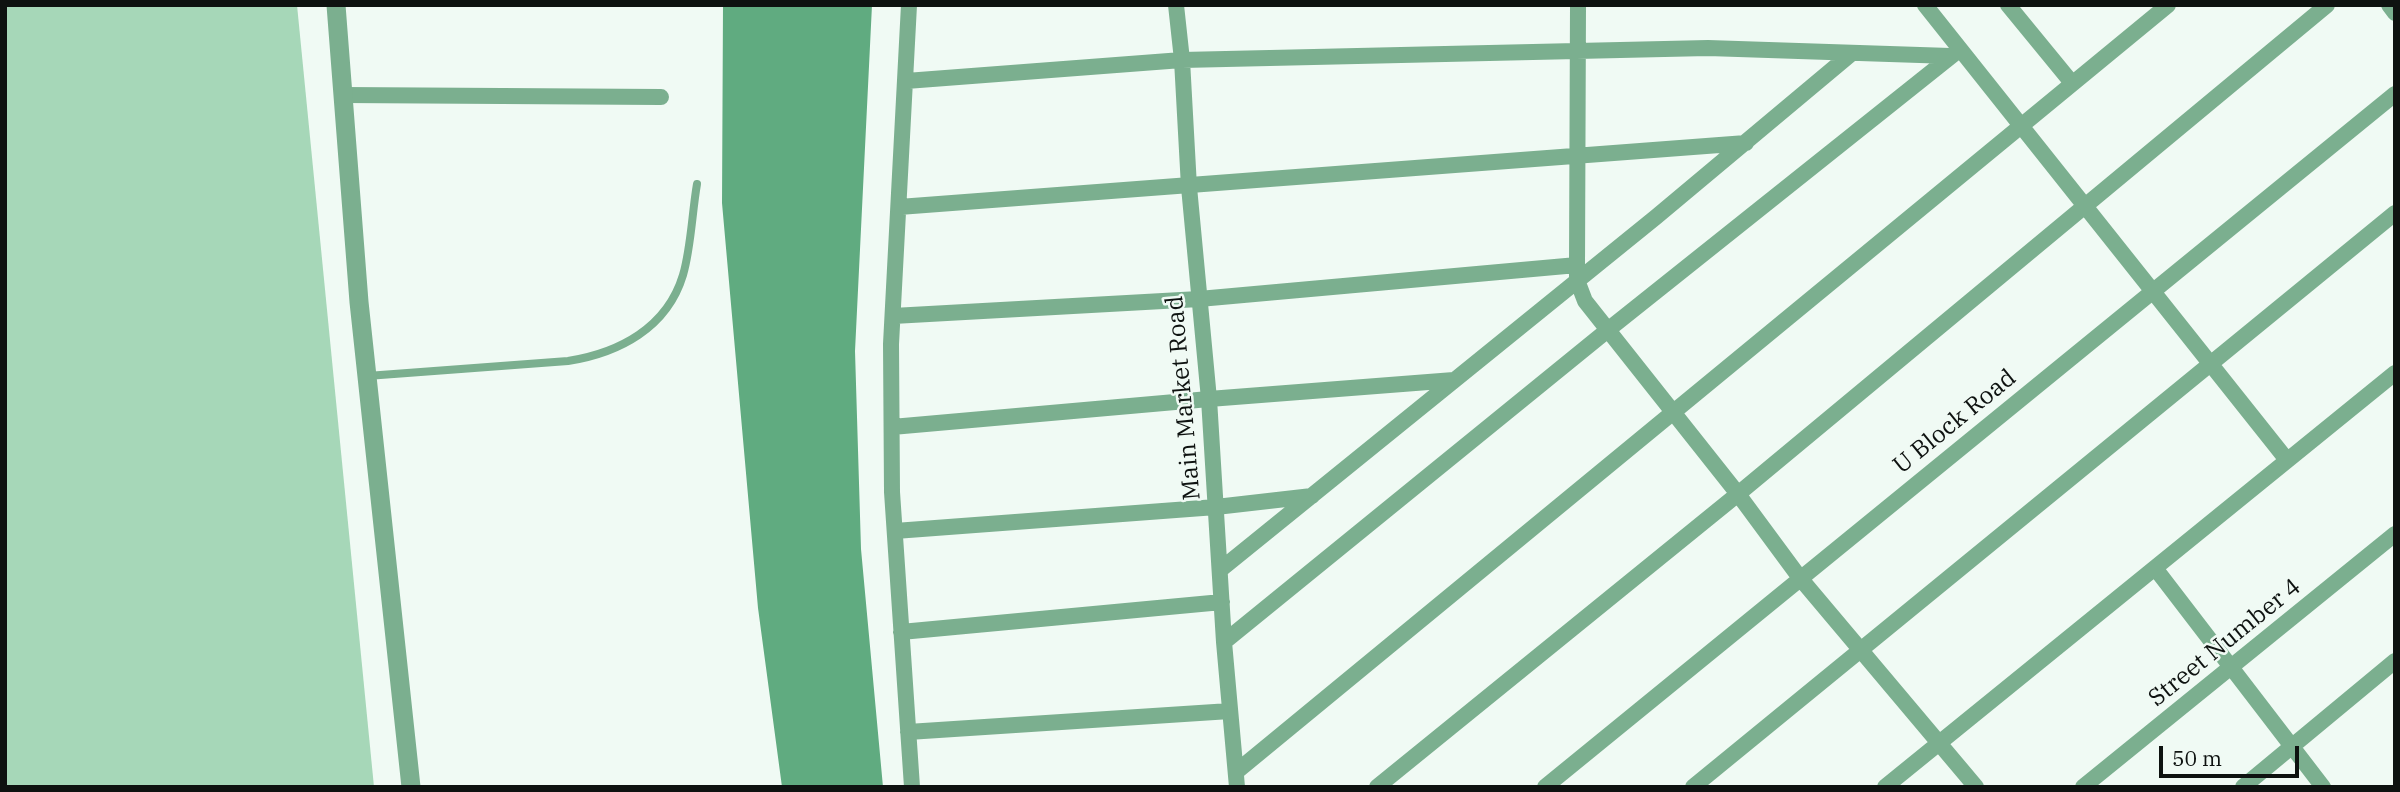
<!DOCTYPE html>
<style>
body{margin:0}
#map{position:relative;width:2400px;height:792px;overflow:hidden;background:#f0faf4;font-family:"IBM Plex Serif",serif}
canvas{display:block}
.frame{position:absolute;inset:0;border:7px solid #0e1210;pointer-events:none}
.scale{position:absolute;left:2159px;top:746px;width:140px;height:32px;box-sizing:border-box;border:4px solid #0e1210;border-top:0;padding-left:9px;font-size:21px;line-height:24px;white-space:nowrap;color:#0e1210;-webkit-text-stroke:5px #f0faf4;paint-order:stroke}
</style>
<div id="map">
<canvas width="2400" height="792"></canvas>
<div class="frame"></div>
<div class="scale">50 m</div>
</div>
<script>
const ctx = document.querySelector('canvas').getContext('2d');
ctx.lineJoin = 'round';
function fill(path, color) { ctx.fillStyle = color; ctx.fill(path, 'evenodd'); }
function stroke(path, color, width, dash) { ctx.strokeStyle = color; ctx.lineWidth = width; ctx.lineCap = dash ? 'butt' : 'round'; ctx.setLineDash(dash || []); ctx.stroke(path); }
function write(font, color, halo, rows, align = 'center') {
  ctx.font = font + ' "IBM Plex Serif",serif'; ctx.lineWidth = 5; ctx.setLineDash([]); ctx.textBaseline = 'middle'; ctx.strokeStyle = halo; ctx.fillStyle = color; for (const [text, x, y, turn = 0] of rows) {
    ctx.save(); ctx.translate(x, y); ctx.rotate((+turn || 0) * Math.PI / 180); ctx.textAlign = isNaN(turn) ? turn : align; if (halo) ctx.strokeText(text, 0, 0); ctx.fillText(text, 0, 0); ctx.restore();
  }
}
fill(new Path2D(`
 M5,5H297L374,787H5Z`), '#a6d7b8');
fill(new Path2D(`
 M723,5H872L855,351L861,549L883,787H782L758,608L722,203Z`), '#60ab80');
stroke(new Path2D(`
 M367,376L568,361C619,353 667,328 683,275C691,248 692,213 697,184`), '#7baf8f', 8);
stroke(new Path2D(`
 M909,5L891,344L892,492L912,787
 M1176,5L1182,60L1189,187L1209,399L1224,642L1237,787
 M1578,5L1577,265V280L1585,301L1738,494L1800,578L1976,787
 M1925,5L2287,460
 M2008,5L2072,83
 M2389,5L2395,13
 M906,81L1182,60L1708,48L1950,56
 M343,95L661,97
 M899,207L1746,143
 M893,316L1199,299L1577,265
 M892,427L1209,399L1454,380
 M895,531L1216,507L1312,496
 M2155,568L2323,787
 M1220,570L1656,217L1852,53
 M901,632L1222,602
 M1224,642L1609,329L1959,50
 M908,732L1230,711
 M1236,772L2168,5
 M1377,787L1738,494L2327,5
 M1545,787L2395,94
 M1693,787L2395,213
 M1885,787L2395,373
 M2083,787L2395,534
 M2243,787L2395,661`), '#7baf8f', 16);
stroke(new Path2D(`
 M336,5L359,302L411,787`), '#7baf8f', 19);
write('24px', '#0e1210', '#f0faf4', [
 ["Main Market Road",1184,398,-95],
 ["U Block Road",1955,422,-39],
 ["Street Number 4",2225,643,-39]
]);
</script>
